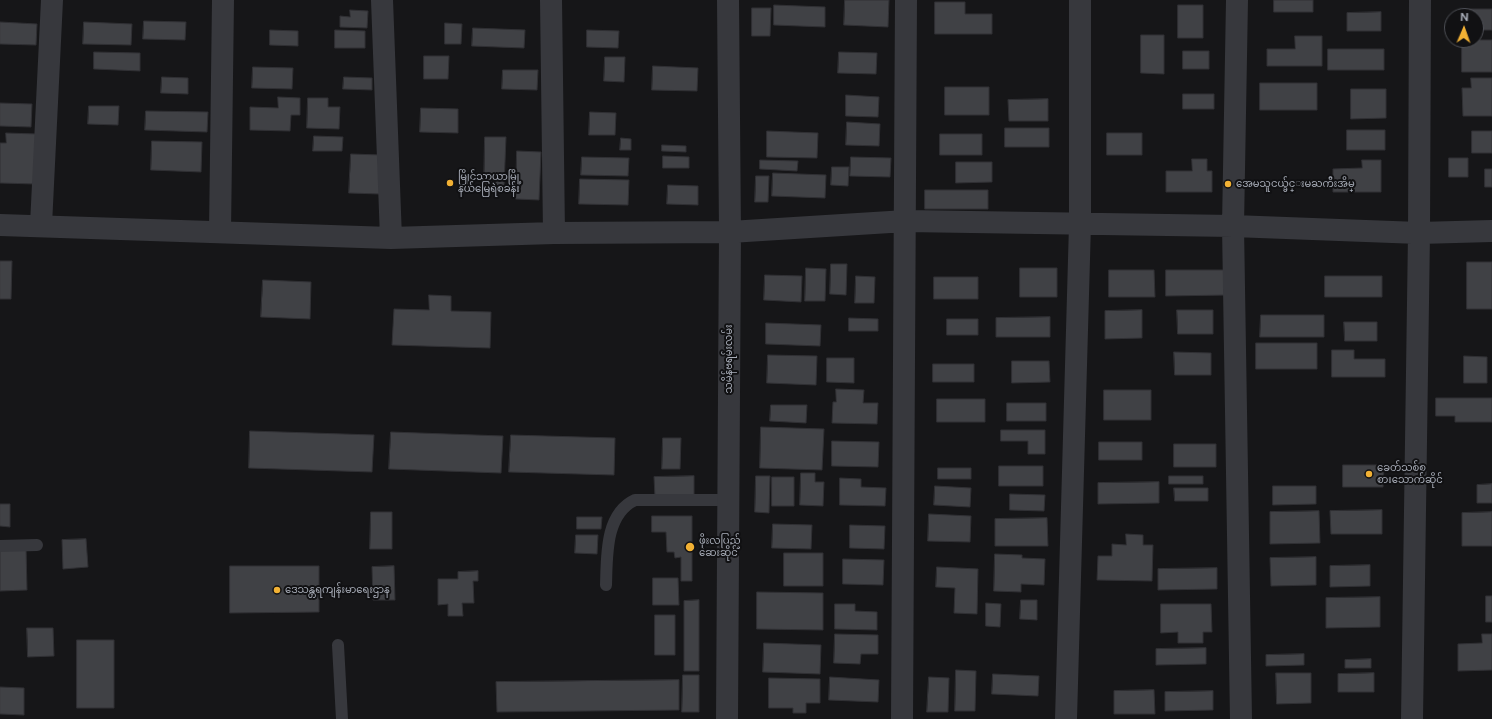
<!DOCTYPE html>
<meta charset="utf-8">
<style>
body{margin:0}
#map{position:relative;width:1492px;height:719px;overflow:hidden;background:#161618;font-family:"Public Sans",sans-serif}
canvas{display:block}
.north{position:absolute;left:1444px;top:8px;width:40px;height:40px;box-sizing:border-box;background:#111113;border:1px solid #4d4f55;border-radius:50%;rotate:2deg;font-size:11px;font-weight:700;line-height:16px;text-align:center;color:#a8adb8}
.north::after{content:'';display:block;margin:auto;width:14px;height:18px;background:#f2b134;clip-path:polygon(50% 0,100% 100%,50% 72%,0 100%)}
</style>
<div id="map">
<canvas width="1492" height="719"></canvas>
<div class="north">N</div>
</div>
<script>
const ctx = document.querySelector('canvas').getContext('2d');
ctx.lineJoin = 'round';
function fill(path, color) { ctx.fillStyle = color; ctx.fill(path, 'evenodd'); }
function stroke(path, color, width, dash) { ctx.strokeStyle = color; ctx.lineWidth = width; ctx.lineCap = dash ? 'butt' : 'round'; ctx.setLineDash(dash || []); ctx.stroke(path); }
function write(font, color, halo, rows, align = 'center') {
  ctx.font = font + ' "Public Sans","Noto Sans Myanmar",sans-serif'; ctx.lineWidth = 4; ctx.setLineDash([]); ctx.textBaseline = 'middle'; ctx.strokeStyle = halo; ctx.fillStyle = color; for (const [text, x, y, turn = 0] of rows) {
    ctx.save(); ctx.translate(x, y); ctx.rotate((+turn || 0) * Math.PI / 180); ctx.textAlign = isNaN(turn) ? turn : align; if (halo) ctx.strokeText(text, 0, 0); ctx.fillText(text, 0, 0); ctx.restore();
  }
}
const building = new Path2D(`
 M845,0H889L888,27L844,25Z
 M1274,0H1313V12H1274Z
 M935,2H965V14H992V34H935Z
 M774,5L825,7V27L774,25Z
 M1178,5H1203V38H1178Z
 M752,8H771L770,36H752Z
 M1460,9H1492V30H1476V16H1460Z
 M350,10L368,11L367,28L340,27V16L350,17Z
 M1381,12V31H1347V13Z
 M144,21L186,22L185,40L143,39Z
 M0,22L37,24L36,45L0,44Z
 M84,22L132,24L131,45L83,44Z
 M445,23L462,24L461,44H445Z
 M473,28L525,30L524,48L472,46Z
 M270,30L298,31V46L270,45Z
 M335,30L365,31V48H335Z
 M587,30L619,31L618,48L587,47Z
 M1141,35H1164V74L1141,73Z
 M1295,36H1322V66H1267V49H1295Z
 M1462,40H1492V72H1462Z
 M1328,49H1384V70H1328Z
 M1183,51H1209V69H1183Z
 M94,52L140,53V71L94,69Z
 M839,52L877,53L876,74L838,73Z
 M424,56H449L448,79H424Z
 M605,57H625L624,82L604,81Z
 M653,66L698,68L697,91L652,90Z
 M253,67L293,68L292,89L252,88Z
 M503,70H538L537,90L502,89Z
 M162,77L188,78V94L161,93Z
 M344,77L372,78V90L343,89Z
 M1471,78H1492V116H1463L1462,88H1471Z
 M1260,83H1317V110H1260Z
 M945,87H989V115H945Z
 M1351,89H1386V118L1351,119Z
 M1183,94H1214V109H1183Z
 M846,95L879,97L878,117L846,116Z
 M278,97L300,98V115H291L290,131L250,130V107L278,108Z
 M308,98H328V107H340L339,129L307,128Z
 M1048,99V121H1009L1008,100Z
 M0,103L32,104L31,127L0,126Z
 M89,106H119L118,125L88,124Z
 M421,108L458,109V133L420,132Z
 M146,111L208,112L207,132L145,130Z
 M590,112L616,113L615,135H589Z
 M847,122L880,124L879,146L846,145Z
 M1005,128H1049V147H1005Z
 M1347,130H1385V150H1347Z
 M767,131L818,133L817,158L767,157Z
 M1472,131H1492V153H1472Z
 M6,133L37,134L35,184L0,183V143H6Z
 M1107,133H1142V155H1107Z
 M940,134H982V155H940Z
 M314,136L343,137L342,151H313Z
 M485,137H506L504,186L484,185Z
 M621,138L631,139V150H620Z
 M152,141L202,142L201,172L151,170Z
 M662,145L686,146V152L662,151Z
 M517,151L541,152L539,200L516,199Z
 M351,154L381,155L380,194L349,193Z
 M663,156L689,157V168H663Z
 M582,157L629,158L628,176L581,175Z
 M851,157L891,158L890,177L850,176Z
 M1449,158H1468V177H1449Z
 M1192,159H1207V171H1212V192H1166V171H1192Z
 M760,160L798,161L797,171L760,169Z
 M1362,160H1381V192H1333V169L1362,168Z
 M956,162H992V182L956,183Z
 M832,167H849L848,186L831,185Z
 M1485,169H1492V187H1485Z
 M773,173L826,175L825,198L772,196Z
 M756,176H769L768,202H755Z
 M580,179L629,180L628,205L579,204Z
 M668,185L698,186V205L667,204Z
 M925,190H988V209H925Z
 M0,261H12L11,299H0Z
 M1467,262H1492V309H1467Z
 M831,264H847L846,295L830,294Z
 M806,268L826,269L825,301H805Z
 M1020,268H1057V297H1020Z
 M1109,270H1154L1155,297H1109Z
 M1166,270H1228V295L1166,296Z
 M765,275L802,276L801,302L764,300Z
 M856,276L875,277L874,303H855Z
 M1325,276H1382V297H1325Z
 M934,277H978V299H934Z
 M263,280L311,282L310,319L261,317Z
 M429,295L451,296V311L491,312L490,348L392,345L394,309L429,310Z
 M1142,310V338L1105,339V311Z
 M1177,310H1213V334H1178Z
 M1261,315H1324V337H1260Z
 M1050,317V337H996V318Z
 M849,318L878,319V331H849Z
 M947,319H978V335H947Z
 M1344,322H1377V341H1345Z
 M766,323L821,325L820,346L766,344Z
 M1256,343H1317V369H1256Z
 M1332,350H1354V359H1385V377H1332Z
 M1174,352L1211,353V375H1175Z
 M768,355L817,356L816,385L767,383Z
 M1464,356L1487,357V383H1464Z
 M827,358H854V383L827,382Z
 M1012,361H1049L1050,382L1012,383Z
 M933,364H974V382H933Z
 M836,389L864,390L863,403H878L877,424L832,423L833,402H836Z
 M1104,390H1151V420H1104Z
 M1436,398H1492V422H1455V416H1436Z
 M937,399H985V422H937Z
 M1007,403H1046V421H1007Z
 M771,405H807L806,423L770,421Z
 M761,427L824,429L822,470L760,468Z
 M1001,430H1045V454H1028V441H1001Z
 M250,431L374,435L372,472L249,468Z
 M391,432L503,436L501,473L389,469Z
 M511,435L615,438L614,475L509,472Z
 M663,438H681L680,469H662Z
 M832,441L879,442L878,467L832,466Z
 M1099,442H1142V460H1099Z
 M1174,444H1216V467H1174Z
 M1343,465H1384L1383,487H1343Z
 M999,466H1043V486H999Z
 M938,468H971V479H938Z
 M801,473H815V482H824L823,506L800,505Z
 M694,476V497H655L654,477Z
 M756,476H770L769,513L755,512Z
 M1169,476H1203V484H1169Z
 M772,477H794V506H772Z
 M840,478L861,479V487L886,488L885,506L840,505Z
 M1159,482V503L1098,504V483Z
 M1492,484V503H1477V485Z
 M935,486L971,488L970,507L934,505Z
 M1273,486H1316V504L1273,505Z
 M1174,488H1208V501H1175Z
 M1010,494L1045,495L1044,511L1010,510Z
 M0,504H10V527L0,526Z
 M1382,510V534H1331L1330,511Z
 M1319,511L1320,543L1270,544V512Z
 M371,512H392V549H370Z
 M1492,512V546H1462V513Z
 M929,514L971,516L970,542L928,541Z
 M652,516H692V581H681V557L675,558L674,552H667L666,532H652Z
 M577,517H602L601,529H577Z
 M1047,518L1048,546H995V519Z
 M773,524L812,525L811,549L772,548Z
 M850,525L885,526L884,549L850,548Z
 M1126,534L1143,535V545H1153L1152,581L1097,580L1098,556H1112V544L1126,545Z
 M576,535H598L597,554L575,553Z
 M86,539L88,567L63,569L62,540Z
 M26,548L27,590L0,591V549Z
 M784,553H823V586H784Z
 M995,554L1022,555V558L1045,559L1044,585L1021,584V592L994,591Z
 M1316,557V585L1271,586L1270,558Z
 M843,559L884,560L883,585L843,584Z
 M1370,565V586L1330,587V566Z
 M230,566H319V612L230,613Z
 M394,566L395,600H373L372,567Z
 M937,567L978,569L977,614L954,613L955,588L936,587Z
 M1217,568V589L1158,590V569Z
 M478,571V581H473L474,603H462L463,616H448V604L438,605V579H458V572Z
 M653,578H678L679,605H653Z
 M757,592L823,593V630L757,629Z
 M1486,596H1492V622H1486Z
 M1380,597V627L1326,628V598Z
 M699,600V671H684V601Z
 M1021,600H1037V620L1020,619Z
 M986,603L1001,604L1000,627L986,626Z
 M835,604H855V611L877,612V630L835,629Z
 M1161,604H1211L1212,632H1203V643H1178V632L1161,633Z
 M655,615H675V655H655Z
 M27,628H53L54,656L28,657Z
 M835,634L878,635V654H861L860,664L834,663Z
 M1482,634H1492V670L1458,671V644L1482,643Z
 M77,640H114V708H77Z
 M764,643L821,645L820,674L763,672Z
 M1206,648V664L1156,665V649Z
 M1304,654V665L1266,666V655Z
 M1371,659V668H1345V660Z
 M956,670L976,671L975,711H955Z
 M1276,673H1311V703L1277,704Z
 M1374,673V692H1338V674Z
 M993,674L1039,676L1038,696L992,694Z
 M683,675H699V712H682Z
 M830,677L879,680L878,702L829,700Z
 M929,677L949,678L948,712H927Z
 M769,678L820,679V703H806V713H793V708H769Z
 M679,680V710L497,712L496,682Z
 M0,687L24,688V715L0,714Z
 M1154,690L1155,714H1114V691Z
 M1213,691V710L1165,711V692Z`);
fill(building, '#404145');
stroke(building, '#303034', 1);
stroke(new Path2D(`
 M0,546L37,545
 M606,585C607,556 605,514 635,500H728
 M338,645L342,719`), '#37383d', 12);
stroke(new Path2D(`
 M382,0L391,238
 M551,0L554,233
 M1237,0L1233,226L1241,719
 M0,225L391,238L554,233L730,232L906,221L1233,226L1419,233L1492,231
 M41,225L52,0
 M220,232L223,0
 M727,719L730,232L728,0
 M902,719L906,0
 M1066,719L1080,224V0
 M1412,719L1419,233L1420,0`), '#37383d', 22);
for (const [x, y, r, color] of [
 [450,183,4,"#f2b134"],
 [1228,184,4,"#f2b134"],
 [1369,474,4,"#f2b134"],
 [690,547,5,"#f2b134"],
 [277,590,4,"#f2b134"]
]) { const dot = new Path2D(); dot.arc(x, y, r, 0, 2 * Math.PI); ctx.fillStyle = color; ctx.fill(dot); stroke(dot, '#111113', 1.5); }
write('10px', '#a8adb8', '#111113', [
 ["မြိုင်သာယာမြို့",458,177],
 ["နယ်မြေရဲစခန်း",458,189],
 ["အေမသူငယ္ခ်င္းမႀကီးအိမ္",1236,184],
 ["ခေတ်သစ်စ",1377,468],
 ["စားသောက်ဆိုင်",1377,480],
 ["ဖိုးလပြည့်",699,541],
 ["ဆေးဆိုင်",699,553],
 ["ဒေသန္တရကျန်းမာရေးဌာန",285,590]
], 'left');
write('10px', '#a8adb8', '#111113', [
 ["သမိန်ဗရမ်းလမ်း",729,359,-90]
]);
</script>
